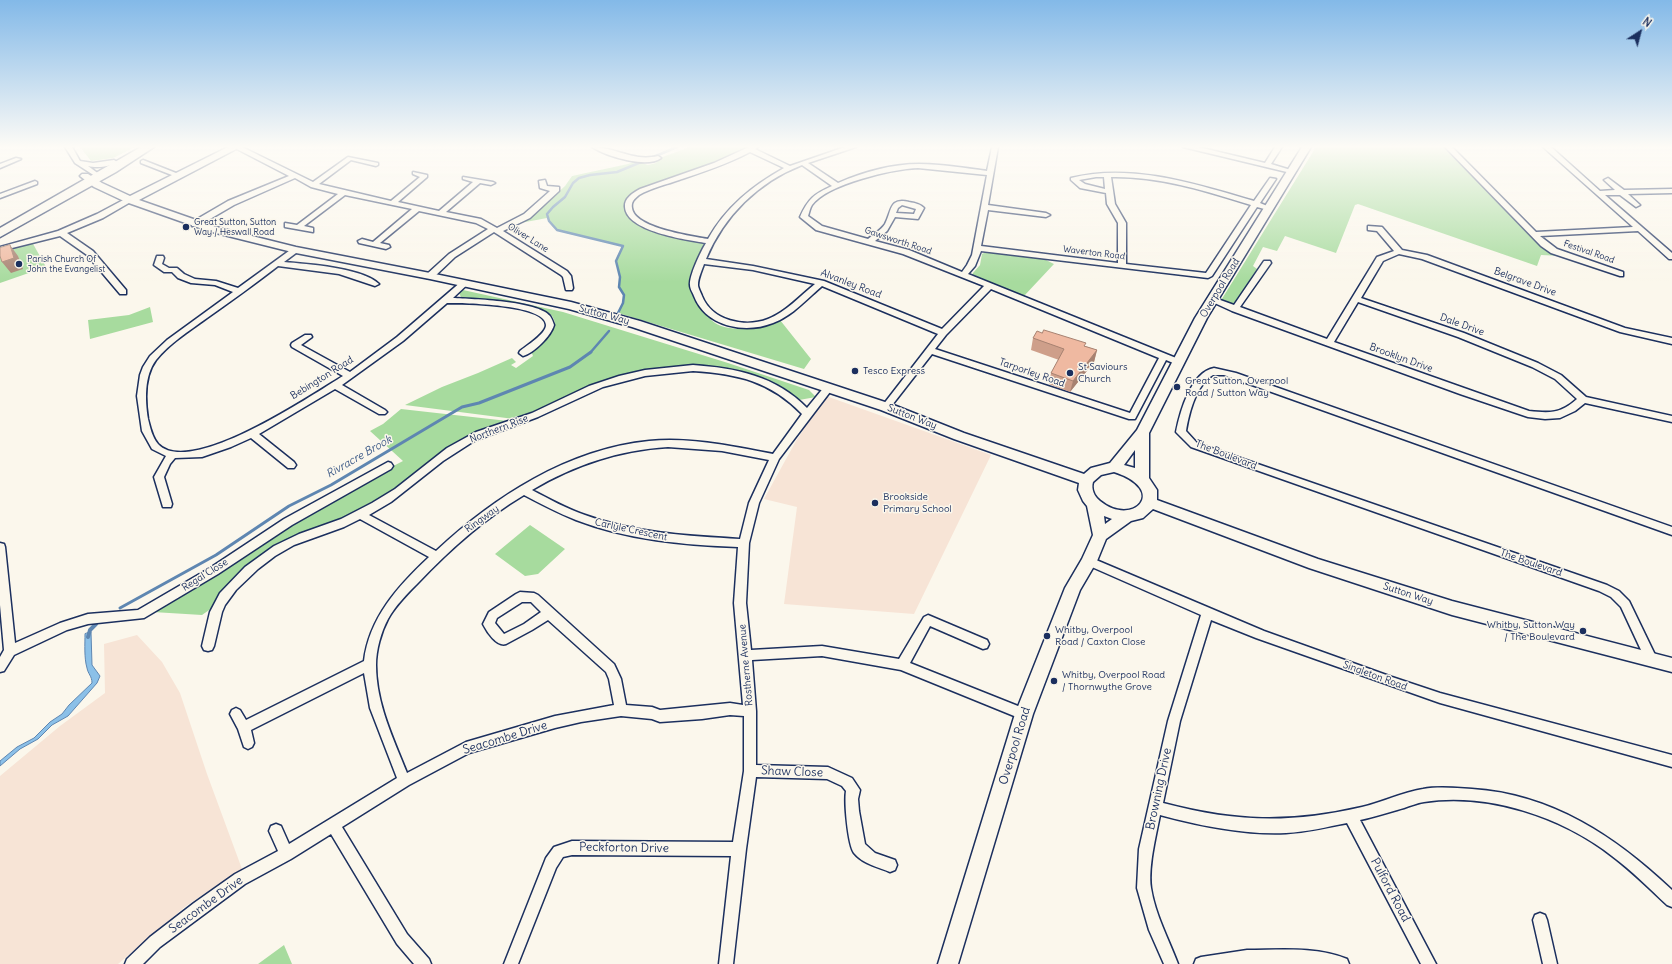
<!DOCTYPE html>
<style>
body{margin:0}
#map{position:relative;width:1672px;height:964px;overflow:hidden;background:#fbf7ec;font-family:Delius,sans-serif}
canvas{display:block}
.north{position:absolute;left:1620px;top:12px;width:40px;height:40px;-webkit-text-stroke:3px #fbf7ec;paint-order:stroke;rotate:36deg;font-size:11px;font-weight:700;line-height:16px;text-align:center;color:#1b2f5e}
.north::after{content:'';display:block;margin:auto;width:14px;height:18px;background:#1b2f5e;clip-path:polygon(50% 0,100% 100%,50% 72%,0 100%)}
</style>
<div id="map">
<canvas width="1672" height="964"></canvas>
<div class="north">N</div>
</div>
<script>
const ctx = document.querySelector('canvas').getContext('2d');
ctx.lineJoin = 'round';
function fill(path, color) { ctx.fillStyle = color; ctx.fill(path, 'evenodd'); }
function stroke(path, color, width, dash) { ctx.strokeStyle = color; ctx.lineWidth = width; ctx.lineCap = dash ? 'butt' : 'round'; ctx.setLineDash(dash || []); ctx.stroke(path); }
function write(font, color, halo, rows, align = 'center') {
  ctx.font = font + ' Delius,sans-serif'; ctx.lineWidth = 3; ctx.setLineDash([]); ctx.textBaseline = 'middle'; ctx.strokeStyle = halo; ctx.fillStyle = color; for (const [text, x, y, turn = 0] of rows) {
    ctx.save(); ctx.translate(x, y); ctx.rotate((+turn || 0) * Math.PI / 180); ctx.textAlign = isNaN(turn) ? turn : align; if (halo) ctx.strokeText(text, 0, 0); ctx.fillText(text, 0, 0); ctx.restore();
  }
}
fill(new Path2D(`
 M826,396L991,455L914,614L784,604L797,507L764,499L796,441Z
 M137,635L162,662L180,693L207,774L242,869L186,906L118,964H0V776L60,726L105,693L104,644Z`), '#f7e4d6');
fill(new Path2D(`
 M80,147H135L113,158L91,161Z
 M690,147H751C739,153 727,160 715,164C701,170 603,191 629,216C640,227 659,234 674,237C683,239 694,239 704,243C705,251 692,266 690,276C689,287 694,299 701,307C705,312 709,319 715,323C731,333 763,329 780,320L811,359L804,369L618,313L623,303L624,295L619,287L620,277L616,261L623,246L566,233L553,227L547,218L515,224L531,217L565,186L572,176L628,164L636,161L648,165L656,163L657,159Z
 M1316,147H1446L1540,243L1562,256L1541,255L1537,266L1358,204L1355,205L1336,253L1285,236L1277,251L1263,247L1253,266L1260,271L1235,308L1220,302Z
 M32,242L46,267L0,283V251Z
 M986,252L1044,259L1054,264L1024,296L972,275L973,273L980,265L982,254Z
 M463,290L563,312L728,363L809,390L816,397L799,400L785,389L766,379L742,372L716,368L648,370L514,419L405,405L442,387L478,373L512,358L516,362L511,365L516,368L533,356L531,351C538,343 550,337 554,326C556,322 553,316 549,313C540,307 507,301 495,300C483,299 471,302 461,297L459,293Z
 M150,307L153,322L90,339L88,320L129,315Z
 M401,409L508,421L472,435L375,504L333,523L285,541L219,597L212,608L202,615L153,612L193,590L273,535L372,477L403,461L370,431L383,424Z
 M530,525L565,549L538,574L525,576L495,554Z
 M284,945L292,964H258Z`), '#a7db9e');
const water = new Path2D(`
 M91,632L92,665L100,676L97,683L68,716L52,725L38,739L20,749L0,766V761L17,747L34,738L50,722L62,714L69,705L92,683C92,676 88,674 87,668C84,658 85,644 85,634Z`);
fill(water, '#8bc0e8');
stroke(water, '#5e86b1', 1);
stroke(new Path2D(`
 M651,158L677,147
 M618,313L623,303L624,295L619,287L620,277L616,261L623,246L557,230L549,221L547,214L553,207L565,197L573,183L579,178L590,175L617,172L646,160
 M590,353L609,331`), '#5e86b1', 2.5);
stroke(new Path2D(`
 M120,608L216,555L289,506L331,485L462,407L479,403L570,367L591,352`), '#5e86b1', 3);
stroke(new Path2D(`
 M88,637L90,630L96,624`), '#5e86b1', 4);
const street = new Path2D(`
 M65,147H72L80,161L93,163L114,160L117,162C111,167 96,168 88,166L103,177L98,178L75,163Z
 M233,147H242L313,182L348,157L378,163V165L376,166L351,160L319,184L391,201L420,177L413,174V172L427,175V177L398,202L439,211L473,182L463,179V177L493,182L495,183L491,185L480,183L446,212L481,219L497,228L524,214L550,191L540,188L539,181L545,180L547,186L559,187V191L530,218L503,231L567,271L571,276L573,288L572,290H566L563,277L561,275L494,232L455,257L433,278H427V274L449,254L488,229L476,223L419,211L380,243L389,245L390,247L386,249L359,243L358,241L362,239L373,242L412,209L345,195L304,226L313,228V232L285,227V223L297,225L338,194L311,187L295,178L234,205L198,226H192V222L228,201L289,176Z
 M592,147C616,147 632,162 658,156L661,158C647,169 606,156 592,147Z
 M749,147H758L755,149L790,166L845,147H856L808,163L838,183C863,172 892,164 919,164C942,164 965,168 987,171L992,147H998L988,205L1046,213L1050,215L1046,217L988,210L981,246L1118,263V223L1107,204L1106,193L1080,188L1071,180V178C1132,163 1195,184 1254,201L1270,178L1276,179L1260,203L1272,208L1268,210L1257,207L1212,276L1208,278L981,251L975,266L968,274L1181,360L1182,362L1181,364L1178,365L1166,360L1135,419H1129L932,354L889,409L886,410L881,407L883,405L938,334L822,286C807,299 792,316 773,323C745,334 706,327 694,296C693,293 690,289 690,285C689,276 701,251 706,243C686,240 626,231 625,207C624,198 633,193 640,189L714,163ZM750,152L784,168C752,186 726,207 708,239C692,236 634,228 632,208C631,202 634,199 639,195C651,188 665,185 679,180C703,172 728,164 750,152ZM802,165L832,186C814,194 808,199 800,217L816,230L903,254L984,286L942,329L824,281L753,266L706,259C724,216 758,182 802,165ZM918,168L987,175L972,255L967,265L962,272L909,250L875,241L887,231L895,217L918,219L924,208C920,204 915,203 909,202C889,197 892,211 885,224C881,230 874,234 868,239L822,226L808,216C809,213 810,208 812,205C827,184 893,169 918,168ZM1096,177H1104L1105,189L1085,184L1079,180ZM1111,177C1159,176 1206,191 1251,205L1206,273L1126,264V223L1115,204ZM902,205L916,209L914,214L896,213L898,208ZM704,264L753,270L815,284C800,296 786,312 768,319C745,328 712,321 702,296C701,293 698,288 698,285C698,278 702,270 704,264ZM991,289L1159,358L1130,413L935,349L946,335Z
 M1183,147H1198L1265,163L1275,147H1282L1271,164L1294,171L1291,173Z
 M1445,147H1452L1536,232L1633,227L1543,147H1551L1600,191L1615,190L1604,180L1608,178L1624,190L1672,189V193L1628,194L1640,205L1636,207L1620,195H1605L1672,253V259H1669L1638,231L1540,236L1557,249L1623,272V276H1620L1551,253L1541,246Z
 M16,158L21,159L0,168V164Z
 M143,160L181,175L182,176L177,177L141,163V161Z
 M35,181L37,182V184L0,198V194Z
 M127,198H133L134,200L103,218L67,233L93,251L126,290V294H120L87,255L60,236L0,251V247L58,231L97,214Z
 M1368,226L1382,227L1402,250L1427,255L1625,328L1672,338V344L1620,332L1422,259L1399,254L1383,261L1361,298L1464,333L1538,363L1561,375L1586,397L1672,416V422L1585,403L1575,411L1560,418L1545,419L1528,417L1460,394L1232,311L1208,300L1212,297L1234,305L1264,261H1270L1271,263L1240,307L1327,339L1377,257L1394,251L1377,231L1368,230ZM1358,302L1458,337L1532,367L1555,379L1577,399C1560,414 1550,413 1529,411L1334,342Z
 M293,248H296L300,250L284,262C307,264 363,268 379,284L375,286L339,274L278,266C255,284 231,301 207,318C189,331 170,343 156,360C144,376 145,400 148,419C150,427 152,437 158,444C190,478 312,395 343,376L292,347L291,345L292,343L305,335H311L312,337L301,345L350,372L397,337L462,281H465L469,283L453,298C473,299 538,301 550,316C552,319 553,322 554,325C551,336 534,353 523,356L519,353L520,351C526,346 546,334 546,325C545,304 463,303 447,303L403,341L342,385L385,410L387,412L385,414H379L335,389L259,434L294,462L296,465L294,468H288L251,438L231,447L202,457L175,458L170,464L164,477L172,504L171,507H163L154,477L166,456L152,449L142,431L137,396L140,375L143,367L150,356L167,340L233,292L215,285L191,283L178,278L172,272H164L154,265L157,256H163L164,258L162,264L169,268H177L184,274L195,279L216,281L238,288Z
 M693,365C736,368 776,376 807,408L825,386L828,385L833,388L779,459L759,503L749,543L746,603L751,650L822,646L899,659L924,617L928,615L987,640L989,644L987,648L983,649L930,626L910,663L1028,710L1030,714L1028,718L1024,720L901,670L822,656L752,660L756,711V765L828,767L852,778L860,790L858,799L859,811L865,844L875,853L895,860L897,865L895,870L890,872C878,867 863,864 854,853C848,845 844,802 846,791L842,786L827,779L756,777L746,849L733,964H719L731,856L572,855L563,857L556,868L518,964H504L546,858L554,847L572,841L733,842L744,771V716L730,715L702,719L660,722L652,719L621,716L581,722L555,728L469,753L409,785L342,827L407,934L429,959L431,964H414L397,944L331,834L291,859L245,884L160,947L143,964H125L127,959L150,937L194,903L235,874L278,851L269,831L271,826L276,824L281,826L289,844L397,778L370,708L364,673L251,730L254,743L252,747L248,749L244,747L238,729L230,714L232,710L236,708L240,710L246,720L364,661C369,618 398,586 429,557L360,519L344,527L294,545L275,556L258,569L236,590L225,605L222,612L214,646L212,650L208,651L204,650L202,646L210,612L220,593L245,567L274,546L299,534L341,519L372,503L395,489L447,448L476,432L532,413L589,386L619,376L645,370ZM693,371C738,374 770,381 802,414L773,454C732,446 690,437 649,441C568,449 494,497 436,551L369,515L391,502L443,461L474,441L538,417L603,387L645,376ZM668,447L722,451L769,460L749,503L740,539C688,536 634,533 585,515C567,509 549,499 532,490C574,465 619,450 668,447ZM524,495C541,504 558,513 576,520C628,540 684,545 738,547L734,603L743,705L730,703L660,710L652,707L626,705L621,679L614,664L538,595L534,593L520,592L516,594L489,612L483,624C487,632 497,647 506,644L532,630L548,620L606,672L609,679L614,705L555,716L466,742L407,773C393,738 376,703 376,665C376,650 381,632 388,619C395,606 407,594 417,584C449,550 484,519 524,495ZM522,602H531L541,612L524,624L504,634L495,623L497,618Z
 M1214,368L1236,373L1672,527V535L1224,375H1213C1196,385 1189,413 1186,431L1197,443L1607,585L1619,591L1629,601L1658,661L1656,665L1652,666L1648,665L1621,607L1611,597L1599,591L1191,447L1176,432C1180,412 1191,372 1214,368Z
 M388,462L391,463L393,466L391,469L292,525L218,574L144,618L88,624L67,630L14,655L4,671L0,672V657L4,650L0,605V543L4,544L5,547L15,643L60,623L88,614L138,610L210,568L284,519Z
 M1089,557L1264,631L1392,677L1440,693L1672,755V767L1440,703L1256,638L1211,620L1180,721L1163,803C1235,822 1289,824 1362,807C1383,802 1403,792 1423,789C1439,786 1456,788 1472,789C1552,794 1616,837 1672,890V907L1667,905C1649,888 1632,871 1612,856C1562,817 1488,792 1424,802C1417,803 1410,806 1404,808C1389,812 1374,817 1360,820L1436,964H1421L1347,823C1327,827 1307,832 1286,833C1244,835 1201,826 1160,815C1156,836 1148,867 1151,888C1155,914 1169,940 1178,964H1164L1149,930L1137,888L1139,849L1168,721L1201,615L1085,564L1084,561L1085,558Z
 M1540,913L1545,915L1547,920L1557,964H1543L1533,920L1535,915Z
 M1247,950C1279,950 1317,946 1347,959L1349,964H1194L1196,959L1201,957Z`);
const secondary = new Path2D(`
 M228,147H240L139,200L216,227L296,247L430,273L571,302L640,321L891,404L964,433L1084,474L1091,468L1110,463L1137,430L1195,318L1302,147H1311L1207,318L1149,433V478L1157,490V500L1318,559L1452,601L1672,658V672L1452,615L1309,568L1153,509L1143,518L1131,521L1106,539L1097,561L1080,590L1033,714L958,964H938L1015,714L1065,588L1082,559L1093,535L1087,506L1083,501L1078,490L1079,483L954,439L881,410L632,327L569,309L430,279L296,253L208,231L126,202L94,187L80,176L82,174H88L102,183L130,196ZM1135,450V468L1124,465ZM1114,472C1170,490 1133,528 1100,501C1094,496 1091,489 1093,482L1101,475ZM1104,516L1112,519L1105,524Z`);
const primary = new Path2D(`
 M141,147H154L116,172L0,237V228Z`);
stroke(street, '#1b2f5e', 3);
stroke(secondary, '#1b2f5e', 3);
stroke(primary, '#1b2f5e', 3);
fill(street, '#fbf7ec');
fill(secondary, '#fbf7ec');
fill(primary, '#fbf7ec');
fill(new Path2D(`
 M1033,338L1085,346L1097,350L1094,362L1070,392L1049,384L1051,373L1059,360L1031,350Z`), '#ce9f8a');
fill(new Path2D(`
 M10,245L18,256L23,269L11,273L2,262Z
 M1097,350L1094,362L1070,392L1073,381Z`), '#a78271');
const building = new Path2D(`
 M10,245L14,258L2,262L0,256V248Z
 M1044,330L1086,343L1084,346L1097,350L1073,381L1051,373L1064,349L1033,338L1037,331L1042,333Z`);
fill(building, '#efb9a1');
stroke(building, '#a78271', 1);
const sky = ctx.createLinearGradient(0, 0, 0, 282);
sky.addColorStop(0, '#83b9e8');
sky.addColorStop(0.52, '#fdfbf6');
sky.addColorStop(1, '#fdfbf600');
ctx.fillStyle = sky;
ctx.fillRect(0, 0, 1672, 282);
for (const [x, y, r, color] of [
 [186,227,4,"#1b2f5e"],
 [19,264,4,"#1b2f5e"],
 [855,371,4,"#1b2f5e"],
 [1070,373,4,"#1b2f5e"],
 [1177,387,4,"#1b2f5e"],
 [875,503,4,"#1b2f5e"],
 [1583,631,4,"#1b2f5e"],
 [1047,636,4,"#1b2f5e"],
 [1054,681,4,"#1b2f5e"]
]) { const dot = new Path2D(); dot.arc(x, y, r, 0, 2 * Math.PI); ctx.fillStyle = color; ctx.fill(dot); stroke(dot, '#fbf7ec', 1.5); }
write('9px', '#1b2f5e', '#fbf7ec', [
 ["Great Sutton, Sutton",194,222],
 ["Way / Heswall Road",194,232],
 ["Parish Church Of",27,259],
 ["John the Evangelist",27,269]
], 'left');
write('9px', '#1b2f5e', '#fbf7ec', [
 ["Oliver Lane",528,238,32],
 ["Gawsworth Road",898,241,18],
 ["Festival Road",1589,252,19],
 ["Waverton Road",1094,253,7]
]);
write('10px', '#1b2f5e', '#fbf7ec', [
 ["Belgrave Drive",1525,282,20],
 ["Alvanley Road",851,284,21],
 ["Overpool Road",1220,288,-59],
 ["Sutton Way",604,315,15],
 ["Dale Drive",1462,325,20],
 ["Brooklyn Drive",1401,358,20],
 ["Tarporley Road",1032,373,19],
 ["Bebington Road",322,378,-32],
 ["Sutton Way",912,417,21],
 ["Northern Rise",499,429,-21],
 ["The Boulevard",1226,455,21],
 ["Ringway",482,519,-36],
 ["Carlyle Crescent",631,530,12],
 ["The Boulevard",1531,563,19],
 ["Regal Close",205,575,-32],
 ["Sutton Way",1408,594,18],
 ["Rostherne Avenue",746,665,-95],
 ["Singleton Road",1375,676,20]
]);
write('10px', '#1b2f5e', '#fbf7ec', [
 ["St Saviours",1078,367],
 ["Church",1078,379],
 ["Tesco Express",863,371],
 ["Great Sutton, Overpool",1185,381],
 ["Road / Sutton Way",1185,393],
 ["Brookside",883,497],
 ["Primary School",883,509],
 ["Whitby, Sutton Way",1575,625,"right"],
 ["/ The Boulevard",1575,637,"right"],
 ["Whitby, Overpool",1055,630],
 ["Road / Caxton Close",1055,642],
 ["Whitby, Overpool Road",1062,675],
 ["/ Thornwythe Grove",1062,687]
], 'left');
write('italic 11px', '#3d5a87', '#fbf7ec', [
 ["Rivracre Brook",359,457,-30]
]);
write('12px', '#1b2f5e', '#fbf7ec', [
 ["Seacombe Drive",505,738,-17],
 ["Overpool Road",1015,746,-73],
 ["Shaw Close",792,772,2],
 ["Browning Drive",1159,789,-78],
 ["Peckforton Drive",624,848,1],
 ["Pulford Road",1390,890,62],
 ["Seacombe Drive",206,905,-36]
]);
</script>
